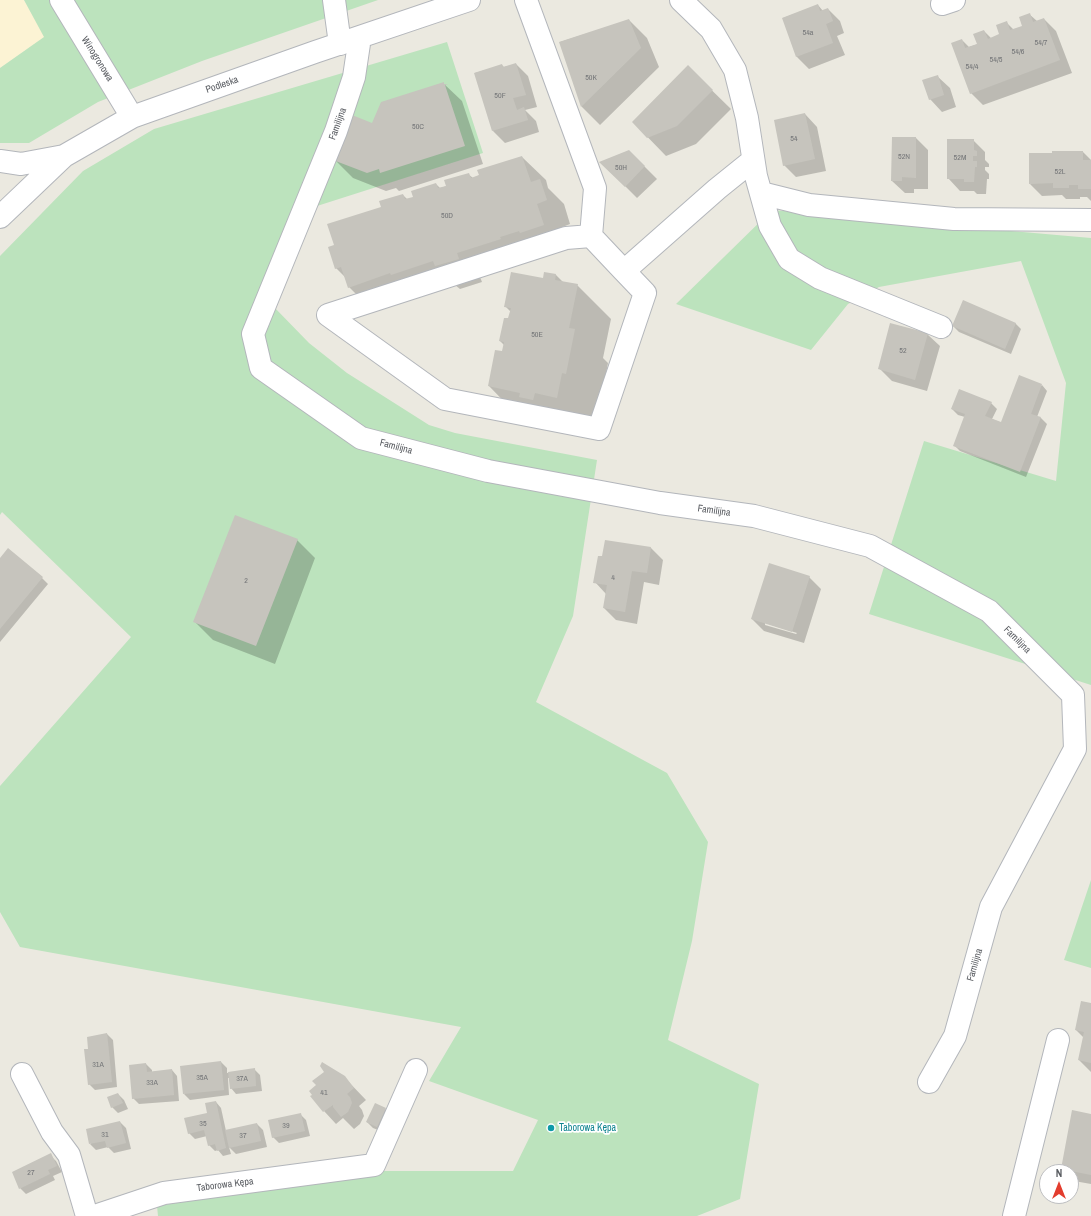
<!DOCTYPE html>
<meta charset="utf-8">
<style>
body{margin:0}
#map{position:relative;width:1091px;height:1216px;overflow:hidden;background:#ebe9e0;font-family:"Archivo Narrow",sans-serif}
canvas{display:block}
.north{position:absolute;left:1039px;top:1164px;width:40px;height:40px;box-sizing:border-box;background:#fff;border:1px solid #bdbec0;border-radius:50%;rotate:0deg;font-size:11px;font-weight:700;line-height:16px;text-align:center;color:#595c61}
.north::after{content:'';display:block;margin:auto;width:14px;height:18px;background:#e33d2e;clip-path:polygon(50% 0,100% 100%,50% 72%,0 100%)}
</style>
<div id="map">
<canvas width="1091" height="1216"></canvas>
<div class="north">N</div>
</div>
<script>
const ctx = document.querySelector('canvas').getContext('2d');
ctx.lineJoin = 'round';
function fill(path, color) { ctx.fillStyle = color; ctx.fill(path, 'evenodd'); }
function stroke(path, color, width, dash) { ctx.strokeStyle = color; ctx.lineWidth = width; ctx.lineCap = dash ? 'butt' : 'round'; ctx.setLineDash(dash || []); ctx.stroke(path); }
function write(font, color, halo, rows, align = 'center') {
  ctx.font = font + ' "Archivo Narrow",sans-serif'; ctx.lineWidth = 3.5; ctx.setLineDash([]); ctx.textBaseline = 'middle'; ctx.strokeStyle = halo; ctx.fillStyle = color; for (const [text, x, y, turn = 0] of rows) {
    ctx.save(); ctx.translate(x, y); ctx.rotate((+turn || 0) * Math.PI / 180); ctx.textAlign = isNaN(turn) ? turn : align; if (halo) ctx.strokeText(text, 0, 0); ctx.fillText(text, 0, 0); ctx.restore();
  }
}
fill(new Path2D(`
 M0,0H24L45,37L0,68Z`), '#fcf3d4');
fill(new Path2D(`
 M24,0H378L202,61L98,102L29,143H0V68L44,37Z
 M447,42L483,153L317,206L274,307L309,343L347,373L429,425L455,433L597,460L573,616L536,702L667,773L708,842L692,941L668,1040L759,1084L740,1199L697,1216H158L157,1206L380,1171H513L538,1120L429,1081L461,1027L20,947L0,912V786L131,637L2,512L0,515V256L83,171L154,129Z
 M772,210L1091,238V685L869,614L924,441L1056,481L1066,383L1021,261L879,287L848,304L811,350L676,304Z
 M1091,880V968L1064,960Z`), '#bce3bd');
fill(new Path2D(`
 M818,5L823,11L828,9L840,21L844,33L837,36L845,55L809,69L797,57L783,18Z
 M1029,14L1037,21L1044,19L1056,31L1072,73L983,105L971,93L962,40L969,47L978,44L984,31L991,38L1000,35L1007,23L1014,30L1023,27Z
 M629,20L647,38L659,67L600,125L582,107L560,42Z
 M516,64L528,76L537,107L525,110L536,121L539,132L505,143L493,131L475,73L502,65L504,67Z
 M688,67L731,109L696,144L666,156L633,122Z
 M937,76L950,88L956,107L942,112L930,99Z
 M443,83L462,101L483,164L399,191L396,188L386,191L353,178L335,160L373,124Z
 M805,114L817,127L826,171L796,177L784,165Z
 M916,138L928,150V189H914V193H905L892,181Z
 M973,140L985,152V160L989,164V167H985V170L989,174V179H987L986,194H977L974,191H960L948,178Z
 M629,151L657,179L637,198L601,162Z
 M1083,152L1091,160V201L1087,197H1080V199H1066L1062,195L1042,196L1030,184Z
 M522,157L546,180L548,188L564,204L570,224L560,228L567,249L480,277L482,282L460,289L455,285L373,311L349,287L346,278L336,268L335,246L382,208L403,195L408,200L414,197L436,184L440,188L447,186L468,174L473,178Z
 M545,273L556,275L563,282L577,285L611,319L603,358L608,363L600,407L591,431L522,420L489,386L503,352L504,345L500,341L509,320L511,312L505,306L544,279Z
 M1015,323L1021,329L1011,354L959,332L953,326Z
 M927,334L940,346L927,391L892,381L880,369Z
 M1042,385L1047,391L1037,417L1041,418L1047,424L1026,477L960,451L954,445L965,417L958,415L952,409L991,403L997,409L992,419L1002,423Z
 M297,540L315,558L275,664L213,640L195,622Z
 M606,541L651,548L663,560L659,585L644,582L637,624L616,620L604,608L606,594L595,582L603,557Z
 M0,559L42,578L48,584L0,642Z
 M809,577L821,589L804,643L764,631L752,619ZM765,623L797,633L796,634L765,625Z
 M1091,1004V1072L1079,1060L1084,1038L1076,1030Z
 M107,1034L113,1040L117,1087L95,1090L89,1084V1050Z
 M221,1062L227,1068V1073L254,1069L260,1075L262,1091L236,1094L231,1088L230,1078H228L229,1095L190,1100L184,1094Z
 M146,1064L152,1070V1072L172,1070L177,1076L179,1101L139,1104L133,1098Z
 M344,1077L366,1100L359,1106L362,1110L364,1116L360,1124L354,1129L343,1118L336,1124L324,1111Z
 M118,1094L124,1100L128,1109L118,1113L112,1107Z
 M216,1102L221,1108L226,1131L257,1124L263,1130L267,1147L236,1154L229,1147L231,1154L223,1156L218,1150L215,1151L209,1145L207,1136L195,1139L189,1133L208,1113Z
 M386,1109L391,1115L383,1132L373,1128L367,1122Z
 M300,1114L306,1120L310,1136L279,1143L273,1137Z
 M1091,1115V1184L1074,1181L1071,1178V1172H1065L1062,1169Z
 M120,1122L126,1128L131,1149L114,1153L108,1147L96,1150L90,1144Z
 M50,1155L56,1161L62,1172L53,1176L55,1180L26,1194L20,1188Z`), '#0003');
fill(new Path2D(`
 M818,4L820,11L828,8L833,21L826,24L833,43L796,57L782,18Z
 M1030,13L1033,22L1044,18L1060,60L970,94L951,43L962,39L965,48L977,44L973,34L984,30L988,39L999,34L996,25L1007,21L1010,30L1022,26L1019,17Z
 M629,19L641,48L581,107L559,42Z
 M516,63L526,95L513,98L517,110L524,107L528,120L492,131L474,73L502,64L503,67Z
 M688,65L713,90L677,126L647,138L632,122Z
 M938,75L944,95L929,100L922,80Z
 M444,82V84H448L445,85L465,146L380,173L379,169L367,173L333,160L352,115L372,123L381,102Z
 M805,113L815,159L783,166L774,120Z
 M892,137H916V178L902,177V181H891Z
 M947,139H974V150L977,151V156H973V161H977V167H975L974,182H964V179H947Z
 M629,150L645,166L625,187L599,162Z
 M1052,151H1083V160H1091V189H1078V185H1069V188H1053V183L1029,184V153H1052Z
 M522,156L531,182L540,179L547,200L537,204L544,225L520,233L519,231L500,237L501,239L457,253L459,259L435,266L433,261L391,275L390,273L348,288L341,267L335,269L328,247L334,245L327,224L381,207L379,201L403,194L405,199L413,197L411,191L436,183L438,188L446,186L444,180L469,173L471,178L479,175L477,170Z
 M511,272L543,278L544,272L556,274L555,280L578,284L569,328L575,329L566,374L562,373L557,398L535,393L533,400L519,397L520,393L488,386L495,350L502,351L504,342L499,341L504,318H508L511,308L504,307Z
 M963,300L1016,323L1005,349L952,326Z
 M890,323L928,333L915,380L878,369Z
 M1019,375L1042,384L1031,414L1041,417L1020,472L953,446L965,414L951,409L959,389L992,402L985,416L1001,422Z
 M235,515L298,539L256,646L193,622Z
 M605,540L651,547L647,573L632,571L625,612L603,608L607,585L593,583L598,556H602Z
 M8,548L43,577L0,629V558Z
 M769,563L810,576L792,632L751,619Z
 M1081,1001L1091,1003V1063L1078,1060L1084,1032L1075,1030Z
 M107,1033L112,1082L88,1085L84,1049H88L87,1037Z
 M221,1061L224,1090L183,1094L180,1066Z
 M322,1062L345,1076L354,1088L347,1094L350,1097L352,1103L348,1112L341,1117L333,1107V1105L323,1112L310,1096L312,1095L309,1091L316,1085L312,1081L324,1072L320,1066Z
 M146,1063L147,1072L172,1069L174,1095L132,1099L129,1065Z
 M255,1068L256,1086L230,1089L228,1072Z
 M118,1093L123,1103L111,1108L107,1097Z
 M216,1101L226,1148L217,1151L215,1144L208,1146L204,1130L188,1134L184,1118L207,1113L205,1103Z
 M375,1103L386,1108L377,1127L366,1122Z
 M1072,1110L1091,1114V1175L1061,1169Z
 M301,1113L305,1131L272,1138L268,1120Z
 M120,1121L126,1143L107,1148L105,1141L89,1144L86,1129Z
 M257,1123L261,1141L229,1148L225,1130Z
 M51,1153L57,1166L48,1170L50,1174L19,1189L12,1172Z`), '#c6c4bd');
const minor = new Path2D(`
 M61,0L132,117
 M334,0L340,44
 M526,0L595,188L591,236
 M681,0L711,29L735,70L747,118L756,176L770,226L789,259L820,278L941,327
 M942,4L954,0
 M360,37L354,77L336,131L253,334L261,368L361,438L488,471L660,503L754,516L870,546L989,611L1073,695L1075,749L991,907L955,1036L929,1082
 M0,161L21,164L64,156
 M761,193L809,205L954,219L1091,220
 M0,217L64,156L132,117L315,52L469,0
 M624,271L645,293L599,429L445,399L328,315L566,238L591,236L624,271L717,189L753,160
 M22,1074L52,1132L69,1155L87,1216
 M95,1216L164,1193L374,1165L416,1070
 M1014,1216L1058,1040`);
stroke(minor, '#b3b6bb', 24);
stroke(minor, '#fff', 22);
for (const [x, y, r, color] of [
 [551,1128,4,"#0f9aa8"]
]) { const dot = new Path2D(); dot.arc(x, y, r, 0, 2 * Math.PI); ctx.fillStyle = color; ctx.fill(dot); stroke(dot, '#fff', 1.5); }
write('8px', '#747678', null, [
 ["54a",808,33],
 ["54/7",1041,43],
 ["54/6",1018,52],
 ["54/5",996,60],
 ["54/4",972,67],
 ["50K",591,78],
 ["50F",500,96],
 ["50C",418,127],
 ["54",794,139],
 ["52N",904,157],
 ["52M",960,158],
 ["50H",621,168],
 ["52L",1060,172],
 ["50D",447,216],
 ["50E",537,335],
 ["52",903,351],
 ["4",613,578],
 ["2",246,581],
 ["31A",98,1065],
 ["35A",202,1078],
 ["37A",242,1079],
 ["33A",152,1083],
 ["41",324,1093],
 ["35",203,1124],
 ["39",286,1126],
 ["31",105,1135],
 ["37",243,1136],
 ["27",31,1173]
]);
write('10px', '#595c61', '#fff', [
 ["Winogronowa",97,59,58],
 ["Podleska",222,85,-19],
 ["Familijna",338,124,-70],
 ["Familijna",396,447,15],
 ["Familijna",714,511,8],
 ["Familijna",1017,640,45],
 ["Familijna",975,965,-74],
 ["Taborowa Kępa",225,1185,-7]
]);
write('10px', '#0d838f', '#fff', [
 ["Taborowa Kępa",559,1128]
], 'left');
</script>
